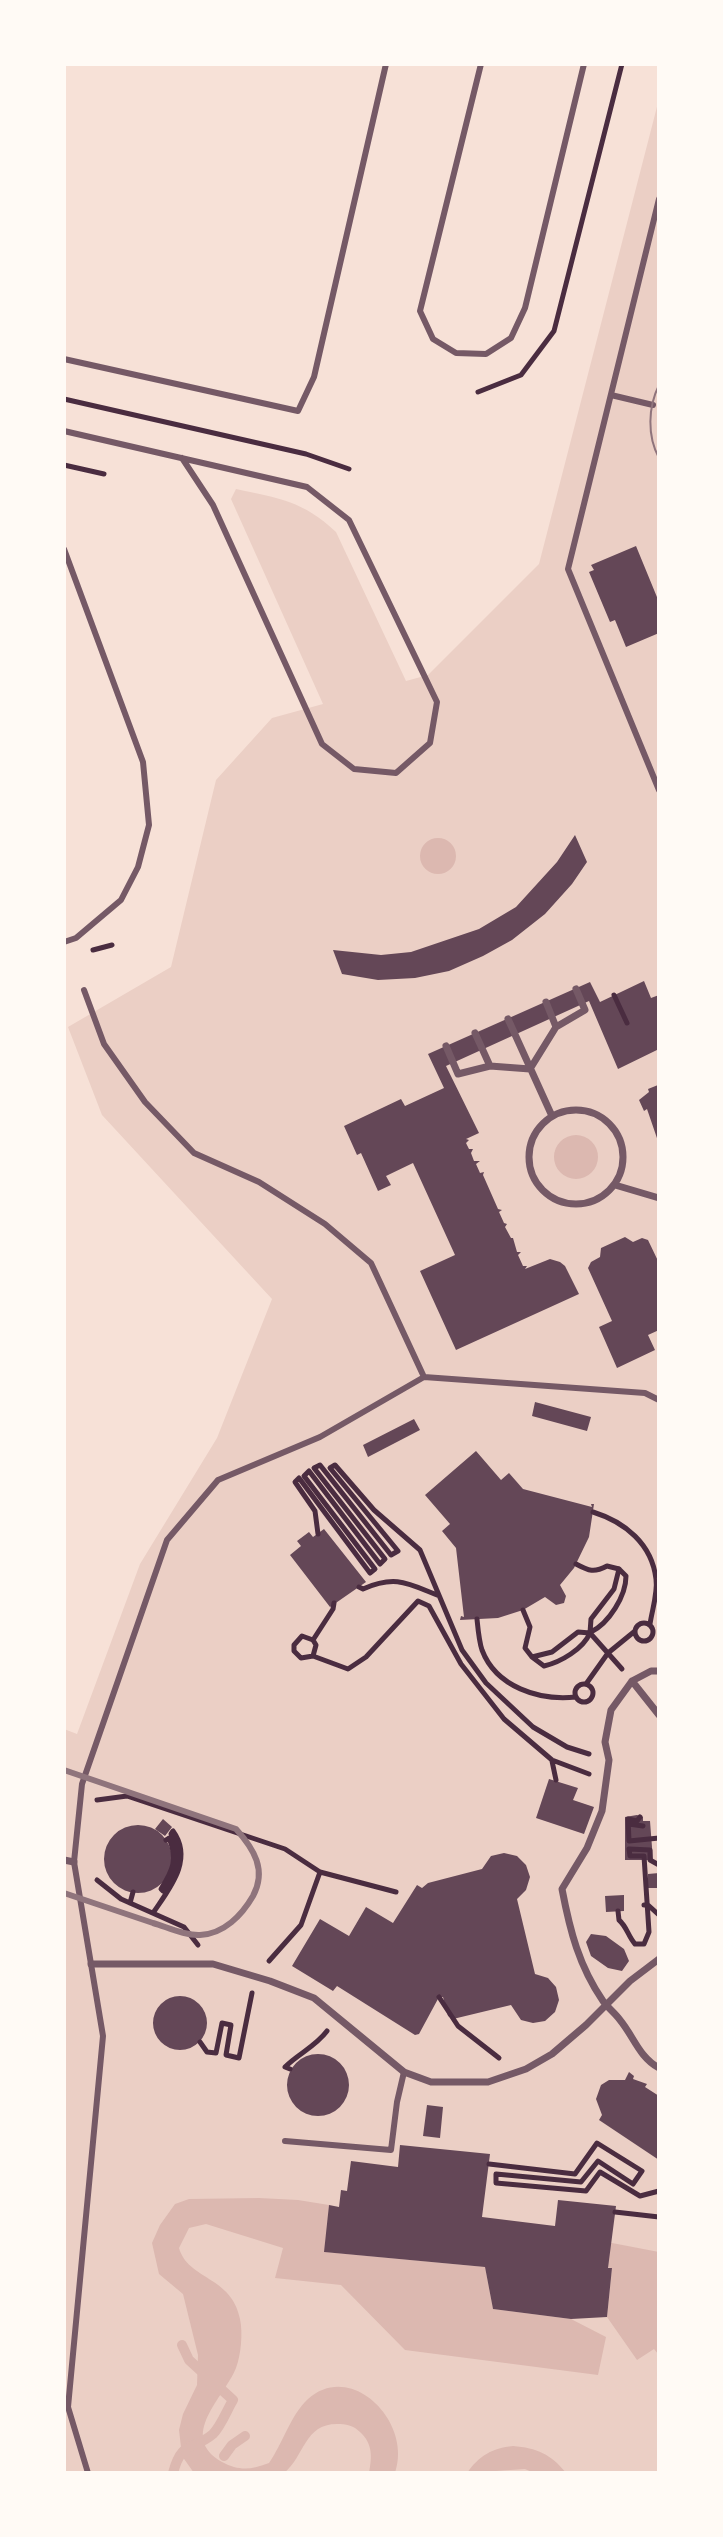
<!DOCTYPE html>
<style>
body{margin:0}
#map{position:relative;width:723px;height:2537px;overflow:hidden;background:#f7e1d7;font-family:Overpass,sans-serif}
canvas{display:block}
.frame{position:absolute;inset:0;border:66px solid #fffaf5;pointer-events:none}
</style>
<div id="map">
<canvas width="723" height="2537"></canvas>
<div class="frame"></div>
</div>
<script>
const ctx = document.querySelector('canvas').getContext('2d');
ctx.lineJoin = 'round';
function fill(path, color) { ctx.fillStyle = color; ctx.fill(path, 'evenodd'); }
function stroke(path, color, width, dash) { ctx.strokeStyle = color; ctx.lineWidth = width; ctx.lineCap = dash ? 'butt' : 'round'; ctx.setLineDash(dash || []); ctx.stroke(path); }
fill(new Path2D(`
 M659,99V2473H64V1729L77,1734L140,1564L217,1438L272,1299L102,1115L68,1027L171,967L216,780L272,718L323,704L231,499L236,489C279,498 303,501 336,532L406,681L428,675L539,564Z`), '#ebcfc5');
fill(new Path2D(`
 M420 856a18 18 0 1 1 36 0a18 18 0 1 1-36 0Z
 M554 1157a22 22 0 1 1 44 0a22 22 0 1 1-44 0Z
 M259,2198L298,2200L329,2205L328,2217L612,2243L659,2252V2355L654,2349L637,2360L607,2317L612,2268L326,2235L325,2252L485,2267L493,2309L571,2319L606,2337L598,2375L405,2350L341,2285L275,2278L283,2248L206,2224L189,2228L179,2248C188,2280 232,2276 240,2319C243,2333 241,2355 236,2368C224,2398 177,2436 222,2462C239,2471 251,2470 269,2463C283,2443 290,2416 308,2399C352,2360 413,2423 395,2473H369C372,2457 373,2444 360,2432C353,2425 346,2424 337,2424C304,2424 305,2456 284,2473H194L182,2456L179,2430L183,2414L197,2385L198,2355L183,2294L159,2274L152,2243L160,2225L175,2204L189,2199Z
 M513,2446C537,2448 551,2454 566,2473H534L525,2469L467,2473C479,2456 492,2448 513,2446Z`), '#dcb8b0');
stroke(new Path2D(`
 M224,2456L232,2445L245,2436
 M173,2473C182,2439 193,2451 213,2434C221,2426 227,2410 233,2400L189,2360L182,2345`), '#dcb8b0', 10);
fill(new Path2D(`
 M636,546L659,602V633L626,647L615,620L610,622L589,572L594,570L591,565Z
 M575,835L587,862L572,884L545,914L512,940L483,956L449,971L415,978L378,980L342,974L333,950L381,955L411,952L479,929L516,907L557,862Z
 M644,981L651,998L659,995V1049L618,1069L589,1001L446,1066L479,1133L466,1139L469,1140L466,1143L469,1149H473L471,1153L474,1161H480L476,1164L480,1173L484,1172L483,1175L498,1209L502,1210L499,1212L504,1223L507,1224L505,1227L511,1238H513L517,1252H521L518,1255L523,1266H527L525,1269L550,1259L560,1262L565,1266L579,1294L456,1350L420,1271L455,1255L413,1163L386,1176L391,1185L378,1191L361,1153L357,1155L344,1126L401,1099L405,1106L444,1088L428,1054L590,982L600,1002Z
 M658,1085L659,1088V1144L647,1109L644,1111L639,1100L649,1092L648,1089Z
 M625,1237L633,1242L642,1238L648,1240L659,1263V1330L648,1335L655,1350L617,1368L599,1327L612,1321L588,1268L591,1262L600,1257L601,1248Z
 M535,1402L591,1417L587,1431L532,1416Z
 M414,1419L420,1430L368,1457L363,1445Z
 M476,1451L501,1480L509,1473L523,1489L592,1507L591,1504H594L589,1537L574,1568L560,1585L566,1596L564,1603L556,1605L545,1597L523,1610L498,1618L460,1620L461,1616L464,1617L456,1548L442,1531L450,1524L425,1495Z
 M324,1529L366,1582L330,1607L290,1555L301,1546L297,1541L309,1532L313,1537Z
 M549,1779L578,1788L573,1800L594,1807L584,1834L536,1818Z
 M637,1815L643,1817V1821H650L653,1860H625V1817Z
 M163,1819L172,1827L165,1836L155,1829Z
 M104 1859a34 34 0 1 1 68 0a34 34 0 1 1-68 0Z
 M504,1853L517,1856L526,1865L530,1877L526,1890L517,1899L535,1974L548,1978L556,1987L559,2000L555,2012L545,2021L533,2023L521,2020L511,2005L453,2019L448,2016L443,1997H439L419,2034L415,2035L337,1986L333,1991L292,1966L320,1919L349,1936L366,1907L393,1923L417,1885L422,1888L428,1883L482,1869L491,1856Z
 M659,1873V1888H648V1874Z
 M624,1895V1911L606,1912L605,1896Z
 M591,1934L606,1936L624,1949L629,1961L622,1971L608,1968L591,1956L586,1942Z
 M153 2023a27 27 0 1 1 54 0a27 27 0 1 1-54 0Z
 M287 2085a31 31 0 1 1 62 0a31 31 0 1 1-62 0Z
 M629,2072L634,2076L633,2079L647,2084L645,2087L659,2096V2160L599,2120L602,2115L596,2099L601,2085L609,2080H625Z
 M427,2105L443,2107L440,2138L423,2136Z
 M400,2145L490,2154L482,2217L555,2226L558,2200L616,2206L608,2268H612L607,2317L571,2319L493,2309L485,2267L324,2252L329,2205L339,2207L341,2190L347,2191L351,2161L398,2167Z`), '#644757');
stroke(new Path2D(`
 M478,392L521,375L554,331L622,64
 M64,399L306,454L349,469
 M64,465L104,474
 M93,950L112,945
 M614,995L627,1023
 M593,1512C625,1522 652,1544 656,1579C658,1593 652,1610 650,1624
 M318,1534L315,1511L295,1482L299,1478L370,1573L375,1569L304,1476L309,1471L380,1564L385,1559L314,1468L320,1465L391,1555L398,1551L330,1468L335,1465L374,1510L420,1550L462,1650L486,1683L533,1727L567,1747L589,1754
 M576,1564C589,1571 594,1573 607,1566L619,1569L614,1589L591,1619L590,1633L622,1669
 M359,1587L363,1589C395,1575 407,1583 437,1595
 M523,1610L530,1627L525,1648L532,1657L552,1652L578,1632L590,1633C583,1649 561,1662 544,1666L532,1657
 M477,1619C478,1629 479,1641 482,1650C496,1687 539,1701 576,1697
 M635 1632a9 9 0 1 1 18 0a9 9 0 1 1-18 0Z
 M591,1632C609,1623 626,1596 626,1576L619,1569
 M313,1640L302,1636L294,1645V1651L301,1658L313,1656L316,1645L313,1640L333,1609L334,1603
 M313,1656L348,1669L366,1657L418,1601L429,1606L461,1664L504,1719L552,1760L589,1774
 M575 1693a9 9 0 1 1 18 0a9 9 0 1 1-18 0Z
 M586,1684L608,1653L635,1631
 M552,1761L556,1780
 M97,1800L127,1796L285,1849L320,1872L396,1892
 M640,1817L637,1821L628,1819L629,1841L659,1838
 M629,1824L643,1826
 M97,1880L121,1899L184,1927L198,1945
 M130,1903L133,1892
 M644,1905H648L659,1915
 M618,1911L619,1920C627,1927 628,1936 635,1944H644L649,1932L644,1856H630L629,1849L650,1850V1860L659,1865
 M153,1913C169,1889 194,1860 173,1831L171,1834C183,1857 176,1871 163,1891L161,1889C173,1870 178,1859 169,1838L166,1840
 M269,1961L301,1925L320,1872
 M439,1997L458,2026L499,2058
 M200,2042L207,2052L216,2053L222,2023L231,2025L226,2055L239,2058L252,1993
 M290,2069L285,2067C299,2053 315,2047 327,2031
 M489,2164L575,2174L597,2143L642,2171L633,2184L598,2161L581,2182L496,2174V2183L586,2191L600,2172L640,2196L659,2191
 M615,2212L659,2217`), '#4a2c40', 5);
stroke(new Path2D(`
 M481,64L420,311L433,339L456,353L486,354L511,338L525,308L584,64
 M659,199L568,569L659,790
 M64,359L298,411L314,377L386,64
 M611,395L653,405
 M64,431L307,487L349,520L437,702L430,743L396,773L354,769L322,744L213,505L182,458
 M64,549L143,762L149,825L138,867L121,900L76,938L64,942
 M84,990L104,1044L145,1102L194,1153L259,1182L325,1224L371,1263L424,1377L320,1437L218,1480L167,1540L82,1784L74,1862L103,2036L68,2407L88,2473
 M424,1377L645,1393L659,1400
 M285,2141L391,2150L397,2102L404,2072`), '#755966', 6);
stroke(new Path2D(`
 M508,1019L552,1116
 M556,1027L585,1010L576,989
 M475,1033L490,1066L530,1069L556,1027L546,1002
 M446,1046L458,1074L490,1066
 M529 1157a47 47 0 1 1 94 0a47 47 0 1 1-94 0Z
 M615,1185L659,1198
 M659,1671H651L632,1681L611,1710L605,1742L609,1760L602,1811L587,1848L562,1889C570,1931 579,1966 603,2001C608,2008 615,2013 620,2020C634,2037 639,2057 659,2068
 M632,1681L659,1715
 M64,1860L74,1862
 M91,1964H213L270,1981L314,1998L404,2072L431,2082H488L526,2069L552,2054L586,2025L630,1981L659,1959`), '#755966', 7);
stroke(new Path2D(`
 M659,385C648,407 647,436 659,458`), '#8f747c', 2);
stroke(new Path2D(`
 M64,1770L236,1829C254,1849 267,1870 253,1896C242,1915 224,1934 200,1935C185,1936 167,1927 153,1923C123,1913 94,1903 64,1893`), '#8f747c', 6);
</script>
